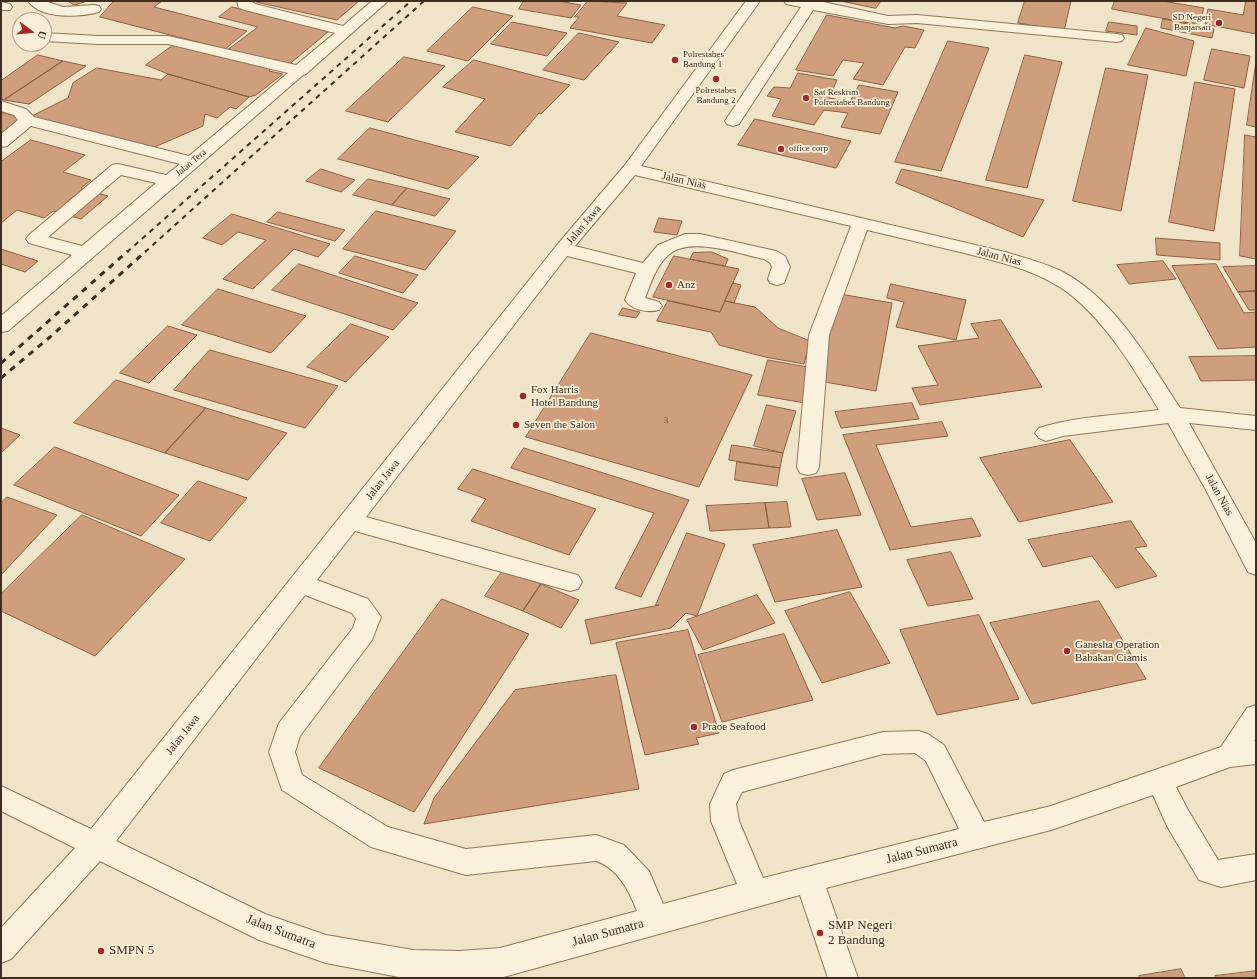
<!DOCTYPE html>
<style>
body{margin:0}
#map{position:relative;width:1257px;height:979px;overflow:hidden;background:#f0e4c8;font-family:"Times New Roman",serif}
canvas{display:block}
.frame{position:absolute;inset:0;border:2px solid #3d2e20;pointer-events:none}
.north{position:absolute;left:12px;top:12px;width:40px;height:40px;box-sizing:border-box;background:#f7eed8;border:1px solid #ada18e;border-radius:50%;rotate:106deg;font-size:11px;font-weight:700;line-height:16px;text-align:center;color:#3d2e20}
.north::after{content:'';display:block;margin:auto;width:14px;height:18px;background:#9e2a2b;clip-path:polygon(50% 0,100% 100%,50% 72%,0 100%)}
</style>
<div id="map">
<canvas width="1257" height="979"></canvas>
<div class="frame"></div>
<div class="north">U</div>
</div>
<script>
const ctx = document.querySelector('canvas').getContext('2d');
ctx.lineJoin = 'round';
function fill(path, color) { ctx.fillStyle = color; ctx.fill(path, 'evenodd'); }
function stroke(path, color, width, dash) { ctx.strokeStyle = color; ctx.lineWidth = width; ctx.lineCap = dash ? 'butt' : 'round'; ctx.setLineDash(dash || []); ctx.stroke(path); }
function write(font, color, halo, rows, align = 'center') {
  ctx.font = font + ' "Times New Roman",serif'; ctx.lineWidth = 3.5; ctx.setLineDash([]); ctx.textBaseline = 'middle'; ctx.strokeStyle = halo; ctx.fillStyle = color; for (const [text, x, y, turn = 0] of rows) {
    ctx.save(); ctx.translate(x, y); ctx.rotate((+turn || 0) * Math.PI / 180); ctx.textAlign = isNaN(turn) ? turn : align; if (halo) ctx.strokeText(text, 0, 0); ctx.fillText(text, 0, 0); ctx.restore();
  }
}
const building = new Path2D(`
 M68,1H87L75,5Z
 M114,1H162L154,7L247,31L225,49L100,17Z
 M258,1H359L337,20L256,2Z
 M524,1H558L581,5L571,18L519,9Z
 M588,1L627,3L617,16L665,25L652,43L570,28L579,17H575Z
 M841,1H881L876,8Z
 M1025,1H1071L1064,31L1018,23Z
 M1115,1H1163L1204,8L1199,25L1112,9Z
 M1246,1H1256V34L1205,24L1208,9L1243,15Z
 M232,7L329,31L286,67L226,51L258,27L219,17Z
 M473,7L513,16L468,61L427,51Z
 M827,15L895,28L903,26L924,30L915,48L905,47L883,85L853,79L864,63L843,60L833,76L796,70Z
 M1163,19L1214,29L1212,38L1161,28Z
 M512,22L567,33L547,56L491,44Z
 M1109,22L1137,26V35L1106,31Z
 M1146,28L1194,41L1186,76L1128,65Z
 M579,33L619,42L584,80L543,70Z
 M948,41L989,48L941,171L895,162Z
 M175,44L272,66L269,71L283,74L256,95L249,97L168,74L146,65Z
 M1212,49L1250,56L1244,88L1204,80Z
 M38,55L63,61L4,100L1,99V81Z
 M1025,55L1062,62L1027,188L986,180Z
 M404,57L445,66L388,122L346,111Z
 M474,60L570,85L541,114L539,113L511,146L455,132L485,99L443,87Z
 M63,61L86,66L29,104L4,100Z
 M1256,62V127L1247,125Z
 M97,68L161,80L168,74L249,97L236,109L230,107L217,118L205,114L203,126L150,149L28,118L68,98L73,83Z
 M1106,68L1148,75L1121,211L1073,201Z
 M798,73L837,80L829,98L850,101L859,85L898,92L880,134L841,127L848,113L824,110L814,125L772,116L781,99L767,96L774,87L790,88Z
 M1195,82L1235,89L1214,231L1169,222Z
 M1,112L22,118L1,135Z
 M755,119L851,141L836,168L738,145Z
 M370,128L479,157L448,189L338,159Z
 M1245,135L1256,137V259L1240,256Z
 M31,140L85,155L63,172L91,180L81,188L108,196L81,219L53,211L44,218L17,210L1,223V162Z
 M321,169L355,180L341,192L306,181Z
 M902,169L1044,200L1023,237L896,183Z
 M368,179L407,188L392,205L353,195Z
 M407,188L450,199L435,216L392,205Z
 M376,211L456,231L425,270L343,249Z
 M278,212L345,230L335,241L267,222Z
 M232,214L330,244L318,257L294,249L253,289L223,279L266,240L238,232L222,245L203,238Z
 M659,218L682,221L677,235L654,232Z
 M1156,238L1220,243V260L1157,255Z
 M1,249L38,261L25,272L1,264Z
 M712,252L728,259L725,266L690,259L693,253Z
 M355,256L418,275L403,293L339,273Z
 M674,256L739,269L720,312L653,297Z
 M1163,261L1176,279L1129,284L1117,265Z
 M299,264L418,303L393,330L272,290Z
 M1216,264L1244,313L1256,312V347L1218,349L1172,266Z
 M1256,266V291L1238,292L1223,267Z
 M733,283L741,285L734,303L725,301Z
 M891,284L966,300L956,340L896,327L904,302L887,298Z
 M218,289L306,316L271,353L182,325Z
 M1256,291V310H1249L1238,292Z
 M840,294L892,303L876,391L819,381Z
 M668,301L720,312L725,301L755,307L778,328L810,341L804,364L765,357L719,345L711,332L657,321Z
 M623,308L640,312L636,318L619,315Z
 M1001,320L1042,387L920,405L912,388L938,385L918,346L979,338L971,324Z
 M351,324L389,337L346,382L307,367Z
 M168,326L197,335L149,383L120,373Z
 M591,333L752,375L699,487L526,437Z
 M210,350L338,386L305,428L174,390Z
 M1256,356V380L1201,381L1189,357Z
 M768,360L813,368L805,403L758,395Z
 M116,380L206,408L165,453L74,423Z
 M912,403L919,419L841,428L835,412Z
 M767,405L796,411L783,453L754,446Z
 M206,408L287,433L248,480L165,453Z
 M942,422L948,436L876,445L911,527L972,518L981,536L890,550L843,435Z
 M1,428L20,435L1,453Z
 M1070,440L1113,502L1019,522L980,458Z
 M732,445L783,453L780,468L729,460Z
 M55,447L179,495L141,536L14,485Z
 M524,448L689,500L641,597L615,588L654,513L511,468Z
 M737,462L780,468L777,486L735,480Z
 M473,469L596,509L569,555L471,521L486,499L458,489Z
 M845,473L861,515L817,520L802,479Z
 M198,481L247,498L210,541L161,523Z
 M7,497L57,515L1,575V503Z
 M787,502L791,527L769,528L765,503Z
 M765,503L769,528L710,531L706,506Z
 M82,515L185,559L95,656L1,611V594Z
 M1131,521L1147,546L1135,548L1157,576L1116,588L1092,556L1043,567L1028,540Z
 M837,530L862,587L775,602L753,545Z
 M687,533L725,544L697,616L686,613L671,628L591,644L585,620L659,605H656Z
 M951,552L973,599L928,606L907,560Z
 M504,569L541,584L523,611L485,596Z
 M541,584L579,600L561,628L523,611Z
 M850,592L890,663L822,683L785,611Z
 M757,595L775,623L703,650L687,620Z
 M442,599L529,634L414,812L319,768Z
 M1099,601L1146,679L1032,704L990,623Z
 M979,615L1019,699L937,715L900,630Z
 M688,630L719,733L696,738L699,744L645,755L616,643Z
 M784,634L813,700L722,722L698,655Z
 M616,675L639,789L424,824L434,798L515,690Z
 M1181,969L1185,978H1140L1139,976Z
 M1256,971V978H1216L1215,976Z`);
fill(building, '#cf9f7d');
stroke(building, '#8d5f41', 1);
const minor = new Path2D(`
 M28,1H45L63,7L94,5L99,6L101,9L99,12C80,17 41,20 28,1Z
 M237,1H251L255,4L343,26L372,1H388L306,74L303,75L8,331L1,332V316L72,255L29,243L26,239L29,235L112,165L118,164L166,175L180,164L31,126L7,146L1,147V134L18,120L14,115L1,111V101L26,109L34,117L189,156L288,73L168,44H98L44,41V33L98,36H168L296,65L335,33L245,10L239,8ZM121,175L156,183L82,246L48,237Z
 M746,1H760L641,166L1005,252C1025,258 1045,263 1063,272C1116,301 1148,359 1180,408L1256,416V430L1189,423L1256,543V575L1248,572L1206,490L1168,423L1063,436L1046,441L1039,438L1035,433L1039,428C1077,416 1119,415 1159,410C1134,369 1108,325 1071,295C1038,269 995,261 956,251C926,244 897,237 867,230L829,335L819,467L816,473L808,475L800,473L797,467L809,335L851,226L635,175L575,246L643,263L658,245L685,234H700L776,251L785,256L790,267L784,283L777,285L770,283L768,279L772,267L770,263L764,259C739,254 693,237 671,253C657,263 651,283 645,298L659,302L662,306L659,310C647,313 632,310 625,300L636,273L567,256L366,517L570,573L578,575L582,582L578,589L570,591L355,531L317,580L368,599L381,617L372,640L300,736L295,752L302,775L388,827L466,849L596,835L624,845L649,871L663,904L737,884L711,821L710,804L724,774L733,770L883,732L919,731L928,734L944,745L984,822L1051,806L1221,747L1247,708L1256,705V738L1254,741L1256,740V764L1230,767L1176,787L1188,810L1218,860L1256,854V880L1221,887L1199,880L1168,828L1153,795L1051,830L826,888L858,978H828L800,895L500,978H404L326,963L259,940L100,861L11,959L1,963V928L75,848L1,811V786L91,829L557,245L625,165ZM305,595L352,613L356,619L353,628L279,723L269,752L282,790L371,847L466,875L596,861C618,868 629,891 637,911L500,948L460,951L413,950L326,935L265,914L116,841ZM915,753L926,761L959,829L763,878L739,821L736,804L742,792L883,754Z
 M784,1H819L888,16L917,15L1117,34L1122,35L1124,38L1122,41L1117,42L917,23L888,24L813,10L739,124L733,126L727,124L725,121L801,7L786,4Z
 M1,2L10,4L12,7L10,10H1Z`);
stroke(minor, '#8d765c', 2);
fill(minor, '#faf1dc');
stroke(new Path2D(`
 M127,252L411,1
 M145,252L424,1`), '#3d2e20', 2, [5, 5]);
stroke(new Path2D(`
 M1,363L128,251
 M1,378L50,337L146,251`), '#3d2e20', 3, [6, 6]);
for (const [x, y, r, color] of [
 [1219,23,4,"#9e2a2b"],
 [675,60,4,"#9e2a2b"],
 [716,79,4,"#9e2a2b"],
 [806,98,4,"#9e2a2b"],
 [781,149,4,"#9e2a2b"],
 [669,285,4,"#9e2a2b"],
 [523,396,4,"#9e2a2b"],
 [516,425,4,"#9e2a2b"],
 [1067,651,4,"#9e2a2b"],
 [694,727,4,"#9e2a2b"],
 [820,933,4,"#9e2a2b"],
 [101,951,4,"#9e2a2b"]
]) { const dot = new Path2D(); dot.arc(x, y, r, 0, 2 * Math.PI); ctx.fillStyle = color; ctx.fill(dot); stroke(dot, '#f7eed8', 1.5); }
write('9px', '#3d2e20', '#f7eed8', [
 ["SD Negeri",1211,18,"right"],
 ["Banjarsari",1211,28,"right"],
 ["Polrestabes",683,55],
 ["Bandung 1",683,65],
 ["Polrestabes",716,91,"center"],
 ["Bandung 2",716,101,"center"],
 ["Sat Reskrim",814,93],
 ["Polrestabes Bandung",814,103],
 ["office corp",789,149]
], 'left');
write('9px', '#3d2e20', '#f7eed8', [
 ["Jalan Tera",191,163,-40]
]);
write('9px', '#624a37', null, [
 ["3",666,421]
]);
write('11px', '#3d2e20', '#f7eed8', [
 ["Jalan Nias",684,181,13],
 ["Jalan Jawa",584,225,-50],
 ["Jalan Nias",999,257,15],
 ["Jalan Jawa",383,480,-52],
 ["Jalan Nias",1219,495,61],
 ["Jalan Jawa",183,735,-52]
]);
write('11px', '#3d2e20', '#f7eed8', [
 ["Anz",677,285],
 ["Fox Harris",531,390],
 ["Hotel Bandung",531,403],
 ["Seven the Salon",524,425],
 ["Ganesha Operation",1075,645],
 ["Babakan Ciamis",1075,658],
 ["Praoe Seafood",702,727]
], 'left');
write('13px', '#3d2e20', '#f7eed8', [
 ["Jalan Sumatra",922,851,-14],
 ["Jalan Sumatra",281,932,21],
 ["Jalan Sumatra",608,933,-15]
]);
write('13px', '#3d2e20', '#f7eed8', [
 ["SMP Negeri",828,926],
 ["2 Bandung",828,941],
 ["SMPN 5",109,951]
], 'left');
</script>
